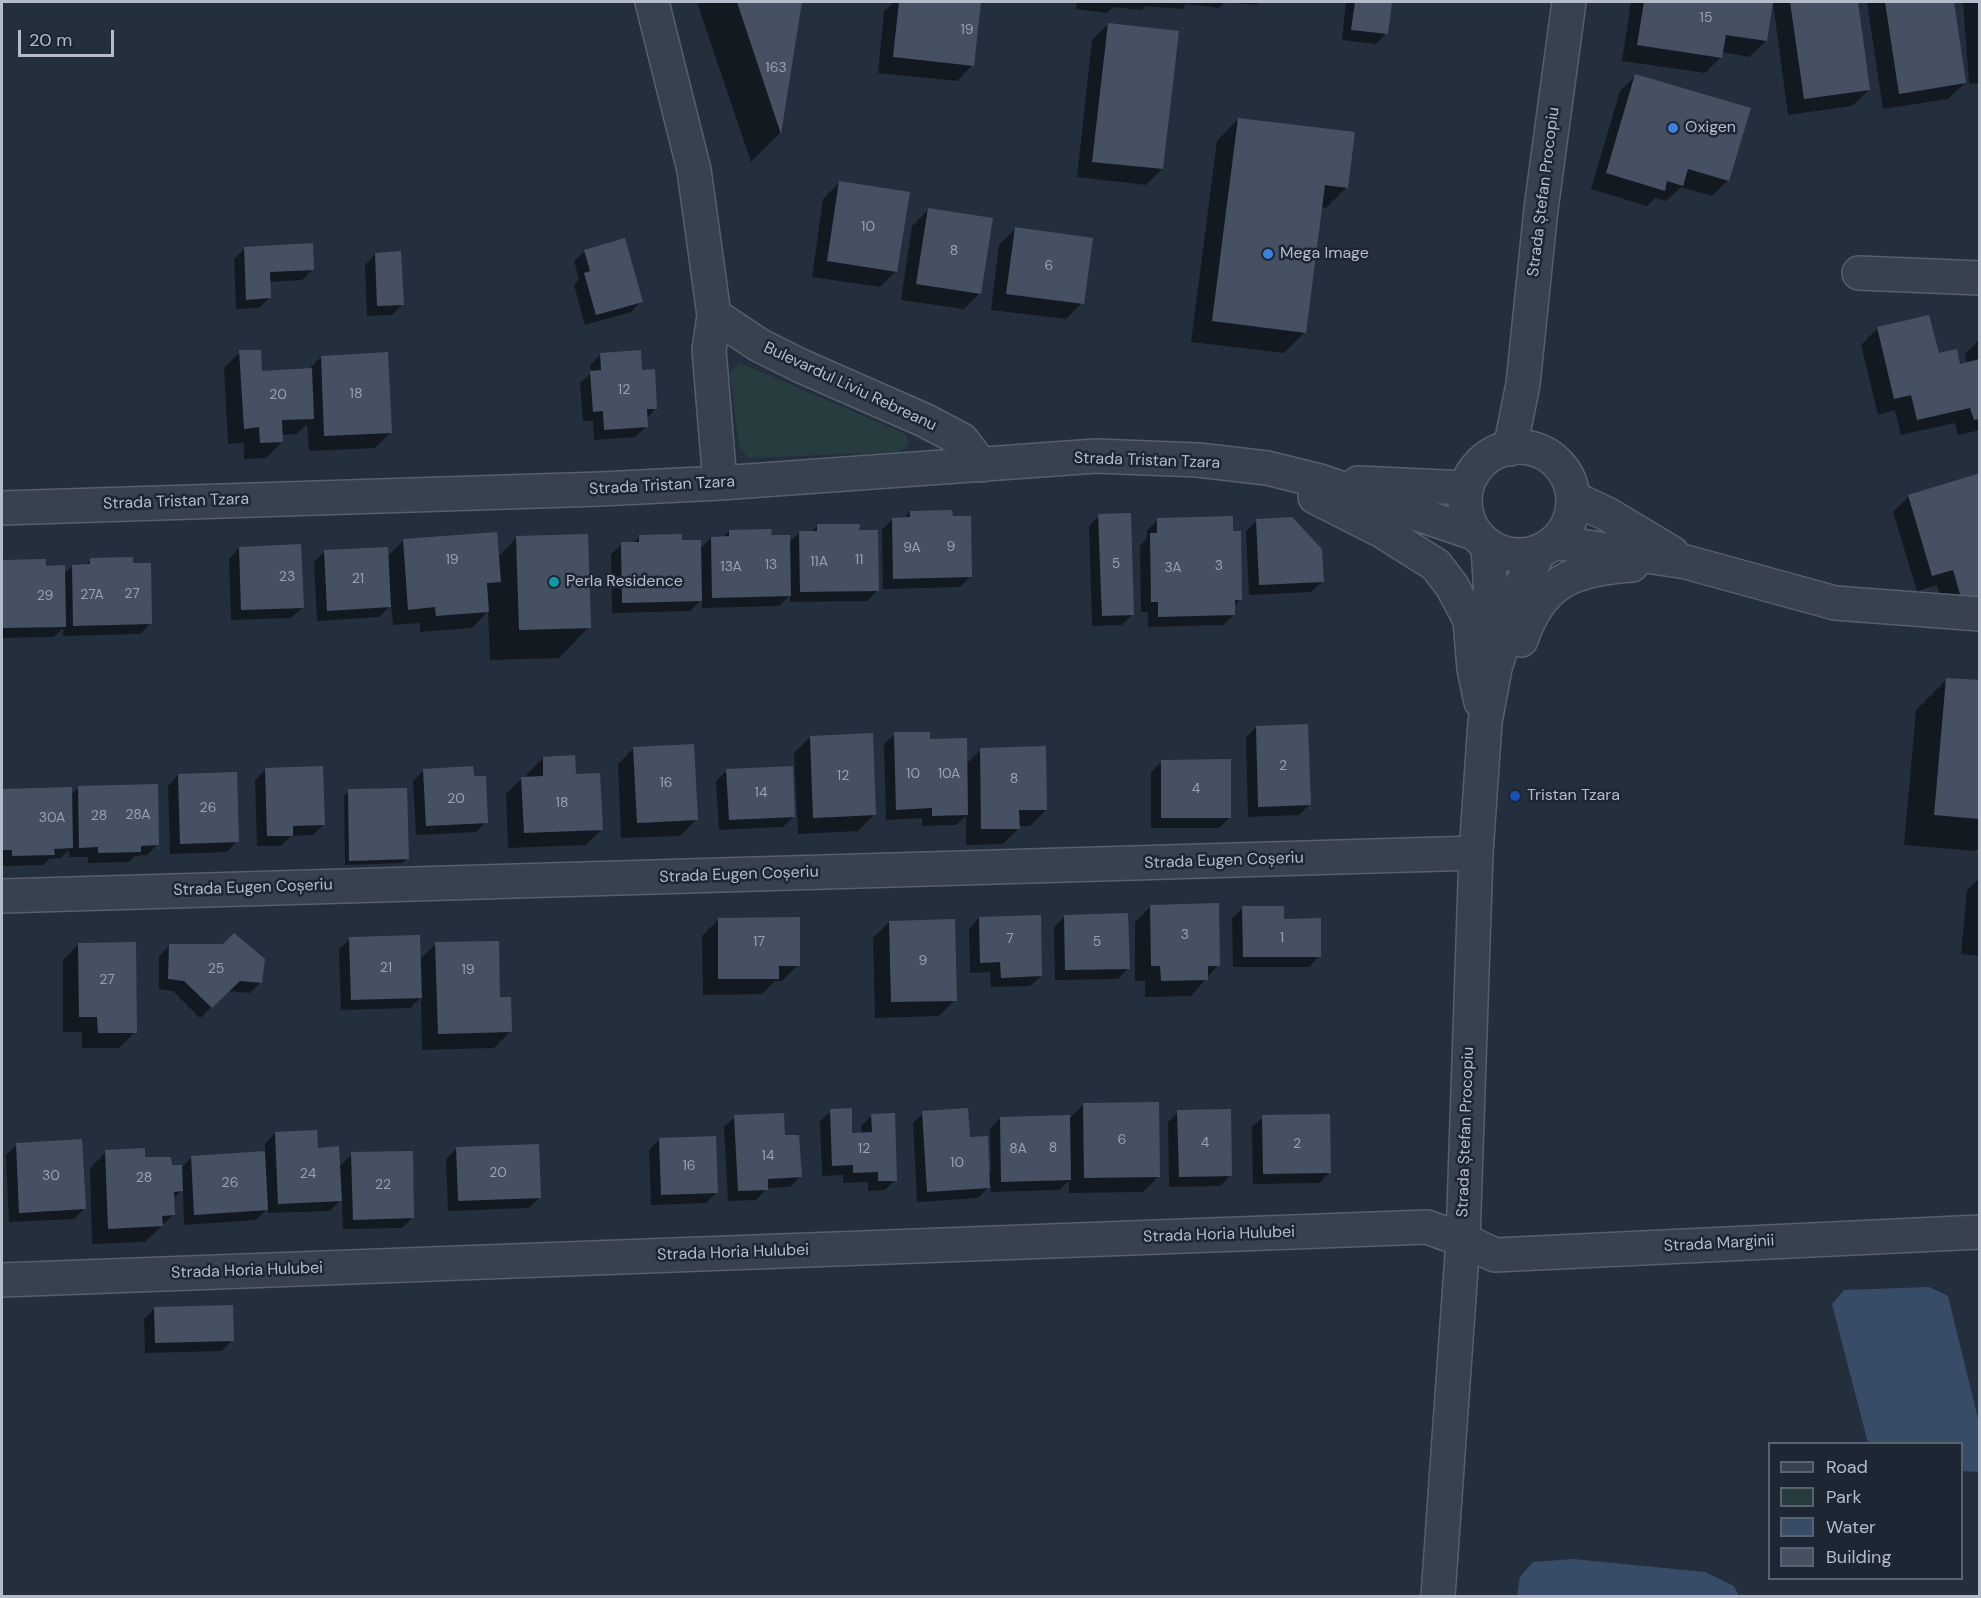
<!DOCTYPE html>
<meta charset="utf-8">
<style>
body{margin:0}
#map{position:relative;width:1981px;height:1598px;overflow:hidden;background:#242f3e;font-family:"DM Sans",sans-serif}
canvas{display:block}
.frame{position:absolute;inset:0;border:3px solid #b4bcc9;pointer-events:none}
.legend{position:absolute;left:1768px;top:1442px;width:195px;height:138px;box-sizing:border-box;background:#1d2633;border:2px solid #59626f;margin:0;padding:8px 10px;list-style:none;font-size:18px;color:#b4bcc9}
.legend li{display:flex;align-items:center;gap:12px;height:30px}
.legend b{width:30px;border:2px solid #59626f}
.scale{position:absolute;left:18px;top:30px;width:96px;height:27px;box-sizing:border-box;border:3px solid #b4bcc9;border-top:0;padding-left:8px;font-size:18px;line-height:21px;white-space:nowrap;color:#b4bcc9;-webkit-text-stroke:4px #1d2633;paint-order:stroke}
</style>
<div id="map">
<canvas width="1981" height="1598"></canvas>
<div class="frame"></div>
<ul class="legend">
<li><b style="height:8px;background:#38414e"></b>Road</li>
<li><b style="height:16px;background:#263c3f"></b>Park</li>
<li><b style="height:16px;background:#394c67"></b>Water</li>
<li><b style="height:16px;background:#455162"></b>Building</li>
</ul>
<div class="scale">20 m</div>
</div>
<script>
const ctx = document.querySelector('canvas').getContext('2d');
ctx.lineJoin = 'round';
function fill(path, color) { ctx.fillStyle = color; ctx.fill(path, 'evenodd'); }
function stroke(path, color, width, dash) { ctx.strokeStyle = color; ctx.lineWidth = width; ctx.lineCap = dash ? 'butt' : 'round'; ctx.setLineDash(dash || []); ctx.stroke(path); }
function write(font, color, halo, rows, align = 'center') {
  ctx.font = font + ' "DM Sans",sans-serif'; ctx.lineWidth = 5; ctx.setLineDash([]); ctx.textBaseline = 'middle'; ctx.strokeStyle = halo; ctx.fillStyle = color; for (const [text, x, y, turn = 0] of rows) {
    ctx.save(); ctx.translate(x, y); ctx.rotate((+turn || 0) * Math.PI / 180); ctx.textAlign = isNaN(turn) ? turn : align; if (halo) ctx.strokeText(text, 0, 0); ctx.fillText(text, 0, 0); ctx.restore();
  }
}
fill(new Path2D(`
 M740,363L905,434L909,444L899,452L748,458L739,446L730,373Z`), '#263c3f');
fill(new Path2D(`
 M1929,1287L1948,1296L1979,1423V1472L1962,1471V1444L1868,1443L1832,1304L1844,1290Z
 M1573,1559L1705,1572L1734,1586L1739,1596H1517L1520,1577L1533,1562Z`), '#394c67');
fill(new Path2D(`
 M697,2H800L780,133L751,162Z
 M894,2L979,3L973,65L957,81L878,73L884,11Z
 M1077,2H1259L1256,5L1225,2L1219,8L1186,4L1182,9L1146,6L1142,10L1113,7L1107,13L1076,9Z
 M1346,2H1390L1386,33L1376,44L1342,40Z
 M1631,2H1771L1766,41L1749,57L1722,52L1721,57L1705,73L1622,61Z
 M1775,2H1857L1869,90L1852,106L1788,115L1773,3Z
 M1867,2H1952L1965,83L1948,99L1883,109Z
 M1963,2H1980V83L1969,84Z
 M1108,24L1162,169L1146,185L1077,177L1092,40Z
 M1636,75L1728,180L1712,196L1681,187L1666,201L1655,198L1647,206L1591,189L1620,91Z
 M1238,119L1347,187L1326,208L1321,207L1305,332L1284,353L1191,342L1217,141Z
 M839,183L896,271L880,287L812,277L823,199Z
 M928,210L980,293L964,309L901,300L912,226Z
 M1015,229L1082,303L1066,319L991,310L999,245Z
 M245,248L313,269L302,280L269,282V298L259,308L236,309L234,259Z
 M585,251L641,301L631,312L585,325L574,285L579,279L574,261Z
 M375,254L403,304L392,315L367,316L365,265Z
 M1877,329L1959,366L1967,364L1965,354L1980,339V430L1958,435L1955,423L1901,435L1895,410L1878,415L1861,345Z
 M240,352L261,372L308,370L321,357L391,432L375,448L309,451L307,424L297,434L281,435L282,442L266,458L244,459V443L228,444L224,368Z
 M601,354L641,371L656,408L646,419V427L635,437L594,440L593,421H583L580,383L591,373L590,365Z
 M1980,475V606L1946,616L1937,585L1917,591L1893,512L1909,496Z
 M910,512L971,576L960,587L883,589L882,530L892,519H904Z
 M1099,516L1133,614L1122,625L1092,626L1089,526Z
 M1158,520L1232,533L1240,599L1234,606V615L1223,625L1148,627V612H1141L1140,546L1147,538V530Z
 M1257,520L1322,582L1311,592L1249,595L1246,531Z
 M817,526L878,590L867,601L790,602V595L779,606L702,608V599L690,611L612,613L611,554L622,544L633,543L640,537L680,542L699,550L711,538H723L729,531L770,536L789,543L799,533L811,532Z
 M517,537L589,627L559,658L490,660L488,611L472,628L420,632V623L393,625L391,605L379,617L317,621L314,562L325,551L387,557L404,540L498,557Z
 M239,548L302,608L291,618L231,620L229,559Z
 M91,560L151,623L140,634L63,636V628L54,637L2,638V564L4,562L45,567L63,575L72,566H84Z
 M1947,679L1980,682V846L1975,851L1904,845L1916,710Z
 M1256,727L1309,805L1299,815L1248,817L1246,738Z
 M895,734L929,740L966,764L981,749L1046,810L1030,826H1019V828L1003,844L966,845V816L956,825L922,826V818L886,820L884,744Z
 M810,737L874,815L858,831L798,834L794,753Z
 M634,748L696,820L680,836L621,838L618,764Z
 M543,758L575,776L602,829L586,845L508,848L506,794L522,778H527V774Z
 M1162,761L1230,817L1219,828H1151V772Z
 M265,770L324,824L313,835L291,836L281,846H257L255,780Z
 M424,770L486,822L476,832L416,835L413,781Z
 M727,770L793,817L783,827L719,830L716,781Z
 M178,775L237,841L227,852L170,854L168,786Z
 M78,788L157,845L147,855L135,856L129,862L88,863V857H69V850L61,858L49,859L43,865L2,866V791L70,789V796Z
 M349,791L407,859L402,863L345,865L344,796Z
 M1980,878V956L1961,954L1967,890Z
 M1151,906L1218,965L1191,996L1145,997V981H1135V922Z
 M1243,908L1282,920L1319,956L1309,967H1233L1232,918Z
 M1064,917L1128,968L1118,979L1055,980L1054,927Z
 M979,918L1041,976L1030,986L991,987L990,972L970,973L969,929Z
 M718,920L798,965L782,981H775L762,994L703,995L702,936Z
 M889,922L955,1000L939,1016L875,1018L873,938Z
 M350,939L419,960L436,944L499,999L510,1032L494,1048L422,1050L421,997L410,1008L341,1010L339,949Z
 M79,944L135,1032L119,1048H82V1032H63V960Z
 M170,945H223L260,983L250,993L228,991L200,1018L173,991L159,989V956Z
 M1084,1104L1159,1176L1143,1192L1069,1193V1181L1059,1190L991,1192V1185L978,1198L917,1202L913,1123L923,1113L968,1139L988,1172H991L990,1129L1000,1118L1068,1120Z
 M831,1111L851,1134H862L861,1126L872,1115L895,1180L885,1190L868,1191V1182L843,1183V1175L822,1176L820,1121Z
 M1178,1112L1230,1176L1220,1186L1169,1187L1168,1122Z
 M735,1117L783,1137L800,1177L790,1187L767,1188L756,1200L728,1201L724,1127Z
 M1263,1117L1330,1172L1319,1183L1253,1184L1252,1127Z
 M275,1133L317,1149L339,1167L352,1154L413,1217L402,1228L343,1229L342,1198L330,1211L268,1213L267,1209L256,1220L184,1225L183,1189L173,1199V1215L145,1242L92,1244L90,1168L106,1152L180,1169L192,1157L265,1152V1144Z
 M659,1140L717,1192L706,1203L651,1205L649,1150Z
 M17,1144L84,1209L74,1219L9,1222L6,1155Z
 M456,1149L540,1197L529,1208L448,1211L446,1159Z
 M155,1308L232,1340L222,1351L145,1353L144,1319Z`), '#0007');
fill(new Path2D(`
 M737,2H802L781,134Z
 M899,2H981L974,66L893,57Z
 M1355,2H1392L1388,34L1351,30Z
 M1644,2H1773L1767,41L1726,35L1722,58L1637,45Z
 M1790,2H1858L1870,90L1804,99Z
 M1885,2H1954L1966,83L1899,94Z
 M1108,23L1179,31L1163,169L1092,162Z
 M1635,74L1751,108L1729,181L1688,169L1683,186L1667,181L1665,191L1606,173Z
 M1238,118L1355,132L1348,188L1325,185L1306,333L1212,321Z
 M839,181L910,192L897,272L827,261Z
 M928,208L993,218L981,294L916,284Z
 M1015,227L1093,238L1084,304L1006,294Z
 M625,238L643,302L596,315L584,273L590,271L584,250Z
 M313,243L314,270L270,272L271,298L246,300L244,247Z
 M401,251L404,305L377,306L375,253Z
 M1929,315L1939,353L1957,349L1960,364L1980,359V419L1974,420L1970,408L1917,420L1911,395L1894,399L1877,327Z
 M239,350H261L262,371L312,368L314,419L282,420L283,442L260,443L259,427L244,429Z
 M641,350L642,370L655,369L657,409H647L648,427L604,430L603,411L593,412L590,371L601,370L600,353Z
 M388,352L392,433L324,436L321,356Z
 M1980,473V595L1962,601L1953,570L1932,576L1908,495Z
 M952,510L953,516H971L972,577L893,579L892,518L910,517V511Z
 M1131,513L1134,615L1102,616L1098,514Z
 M1233,516V531H1241L1242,600H1235V615L1158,617V602H1151L1150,533H1157V518Z
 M1292,517L1322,549L1324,582L1259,585L1256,519Z
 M817,524H860L859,530H878L879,591L800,592L799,531H817Z
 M772,529L771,535H790L791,596L712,598L711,537L729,536V530Z
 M497,532L501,582L487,583L489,612L436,616L435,607L408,610L403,539Z
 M588,534L591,628L519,630L516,536Z
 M682,534V540H701L702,601L622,603L621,542H639V535Z
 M301,544L304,608L241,610L239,547Z
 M388,547L391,607L327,611L324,550Z
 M133,557V563H151L152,624L73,626L72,565L90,564V558Z
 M46,559V566L65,565L66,627L2,628V567H3V560Z
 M1946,678L1980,680V819L1934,815Z
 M1308,724L1311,805L1258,807L1256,726Z
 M894,732H930V739L967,738L968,815L932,816V808L896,810Z
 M873,733L876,815L813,818L810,736Z
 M694,744L698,820L637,823L633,747Z
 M1046,746L1047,810H1019L1020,829H981L980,748Z
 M575,755L576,774L600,773L603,830L524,833L521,777L543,776V757Z
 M1231,759V818H1161V760Z
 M323,766L325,825L293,826V836H267L265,768Z
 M473,766L474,776H486L488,823L426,826L423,769Z
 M793,766L795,817L729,820L726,769Z
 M237,772L239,842L180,844L178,774Z
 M158,784L159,845L141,846V852L98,853V847L79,848L78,786Z
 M72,787L73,848L54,849L55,855L12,856V850H2V789Z
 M407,788L409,859L349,861L348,789Z
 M1219,903L1220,966H1208V980L1161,981L1160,966H1151L1150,905Z
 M1242,906H1284V919L1321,918V957H1243Z
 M1128,913L1130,969L1065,970L1064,915Z
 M1041,915L1042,976L1001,978L1000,962L980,963L979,917Z
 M800,917V966H779V979H718V918Z
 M955,919L957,1001L891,1002L889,921Z
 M234,933L265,959L262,983L240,981L212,1008L184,981L168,979L169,944H223Z
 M420,935L422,998L351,1000L349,937Z
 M499,941L500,997H511L512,1032L438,1034L435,942Z
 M136,942L137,1033H98L97,1017H79L78,943Z
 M1159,1102L1160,1177L1084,1178L1083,1103Z
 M852,1108V1133L872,1132L871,1114L895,1113L897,1181H878V1172L853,1173V1165L832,1166L830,1109Z
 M968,1108L970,1137L988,1136L990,1188L927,1192L922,1111Z
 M1231,1109L1232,1176L1179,1177L1177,1110Z
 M784,1113L785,1135H799L802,1177L768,1179V1190L738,1191L734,1115Z
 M1330,1114L1331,1173L1263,1174L1262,1115Z
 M1070,1115L1071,1180L1001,1182L1000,1117Z
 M317,1130L318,1148L339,1146L342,1201L278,1204L275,1132Z
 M716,1136L718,1193L661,1195L659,1138Z
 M82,1139L86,1209L19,1213L16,1143Z
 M539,1144L541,1198L458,1201L456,1147Z
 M145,1148V1157H171L172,1165H182L183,1191L174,1192L175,1215L162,1216L163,1226L108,1229L105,1150Z
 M265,1151L268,1210L194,1215L191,1156Z
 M413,1151L414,1218L353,1220L351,1152Z
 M233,1305L234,1341L155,1343L154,1307Z`), '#455162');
const minor = new Path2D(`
 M652,2L694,170L714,315L759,345L801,366L924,420L962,440L981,465
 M1859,273L1980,278
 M714,315L709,350L720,483
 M1465 501a54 54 0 1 1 108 0a54 54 0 1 1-108 0Z
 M1510,449L1523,384L1541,209L1569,2
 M1358,483L1466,488
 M1315,497L1382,531L1436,565L1452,586L1470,620L1474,669L1481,702
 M1573,498L1607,514L1672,553
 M2,508L601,489L720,483L1096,456L1198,460L1267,468L1320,481L1476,534
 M1554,542L1686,562L1835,603L1980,614
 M1488,546L1494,649
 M1521,640C1541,581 1573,569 1632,565
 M2,896L1476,853
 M2,1280L1427,1227L1463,1240L1495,1255L1980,1232
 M1438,1596L1463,1240L1476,853L1485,722L1495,668L1520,588L1539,552`);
stroke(minor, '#565f6c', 36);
stroke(minor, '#38414e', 33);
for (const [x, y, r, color] of [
 [1673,128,6,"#3f7fe0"],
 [1268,254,6,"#3f7fe0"],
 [554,582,6,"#0f9aa8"],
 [1515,796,6,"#1a4fb4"]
]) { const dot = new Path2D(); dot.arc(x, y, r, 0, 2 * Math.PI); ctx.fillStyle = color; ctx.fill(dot); stroke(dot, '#1d2633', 2); }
write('14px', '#98a1af', null, [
 ["15",1706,18],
 ["19",967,30],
 ["163",776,68],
 ["10",868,227],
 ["8",954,251],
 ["6",1049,266],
 ["12",624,390],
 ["18",356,394],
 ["20",278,395],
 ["9",951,547],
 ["9A",912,548],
 ["19",452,560],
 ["11",859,560],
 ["11A",819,562],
 ["5",1116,564],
 ["13",771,565],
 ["3",1219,566],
 ["13A",731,567],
 ["3A",1173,568],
 ["23",287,577],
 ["21",358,579],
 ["27",132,594],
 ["27A",92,595],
 ["29",45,596],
 ["2",1283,766],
 ["10",913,774],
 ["10A",949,774],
 ["12",843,776],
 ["8",1014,779],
 ["16",666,783],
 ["4",1196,789],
 ["14",761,793],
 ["20",456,799],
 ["18",562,803],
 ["26",208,808],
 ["28A",138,815],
 ["28",99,816],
 ["30A",52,818],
 ["3",1185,935],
 ["1",1282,938],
 ["7",1010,939],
 ["17",759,942],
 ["5",1097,942],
 ["9",923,961],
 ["21",386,968],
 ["25",216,969],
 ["19",468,970],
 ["27",107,980],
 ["6",1122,1140],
 ["4",1205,1143],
 ["2",1297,1144],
 ["8",1053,1148],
 ["12",864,1149],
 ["8A",1018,1149],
 ["14",768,1156],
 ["10",957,1163],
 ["16",689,1166],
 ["20",498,1173],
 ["24",308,1174],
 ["30",51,1176],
 ["28",144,1178],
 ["26",230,1183],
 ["22",383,1185]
]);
write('16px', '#b4bcc9', '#1d2633', [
 ["Oxigen",1685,128],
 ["Mega Image",1280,254],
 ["Perla Residence",566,582],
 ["Tristan Tzara",1527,796]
], 'left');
write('16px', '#b4bcc9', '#1d2633', [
 ["Strada Ștefan Procopiu",1544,192,-83],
 ["Bulevardul Liviu Rebreanu",850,387,25],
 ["Strada Tristan Tzara",1147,461,2],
 ["Strada Tristan Tzara",662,486,-3],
 ["Strada Tristan Tzara",176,502,-2],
 ["Strada Eugen Coșeriu",1224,861,-2],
 ["Strada Eugen Coșeriu",739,875,-2],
 ["Strada Eugen Coșeriu",253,888,-2],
 ["Strada Ștefan Procopiu",1466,1132,-88],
 ["Strada Horia Hulubei",1219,1235,-2],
 ["Strada Marginii",1719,1244,-3],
 ["Strada Horia Hulubei",733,1253,-2],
 ["Strada Horia Hulubei",247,1271,-2]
]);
</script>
